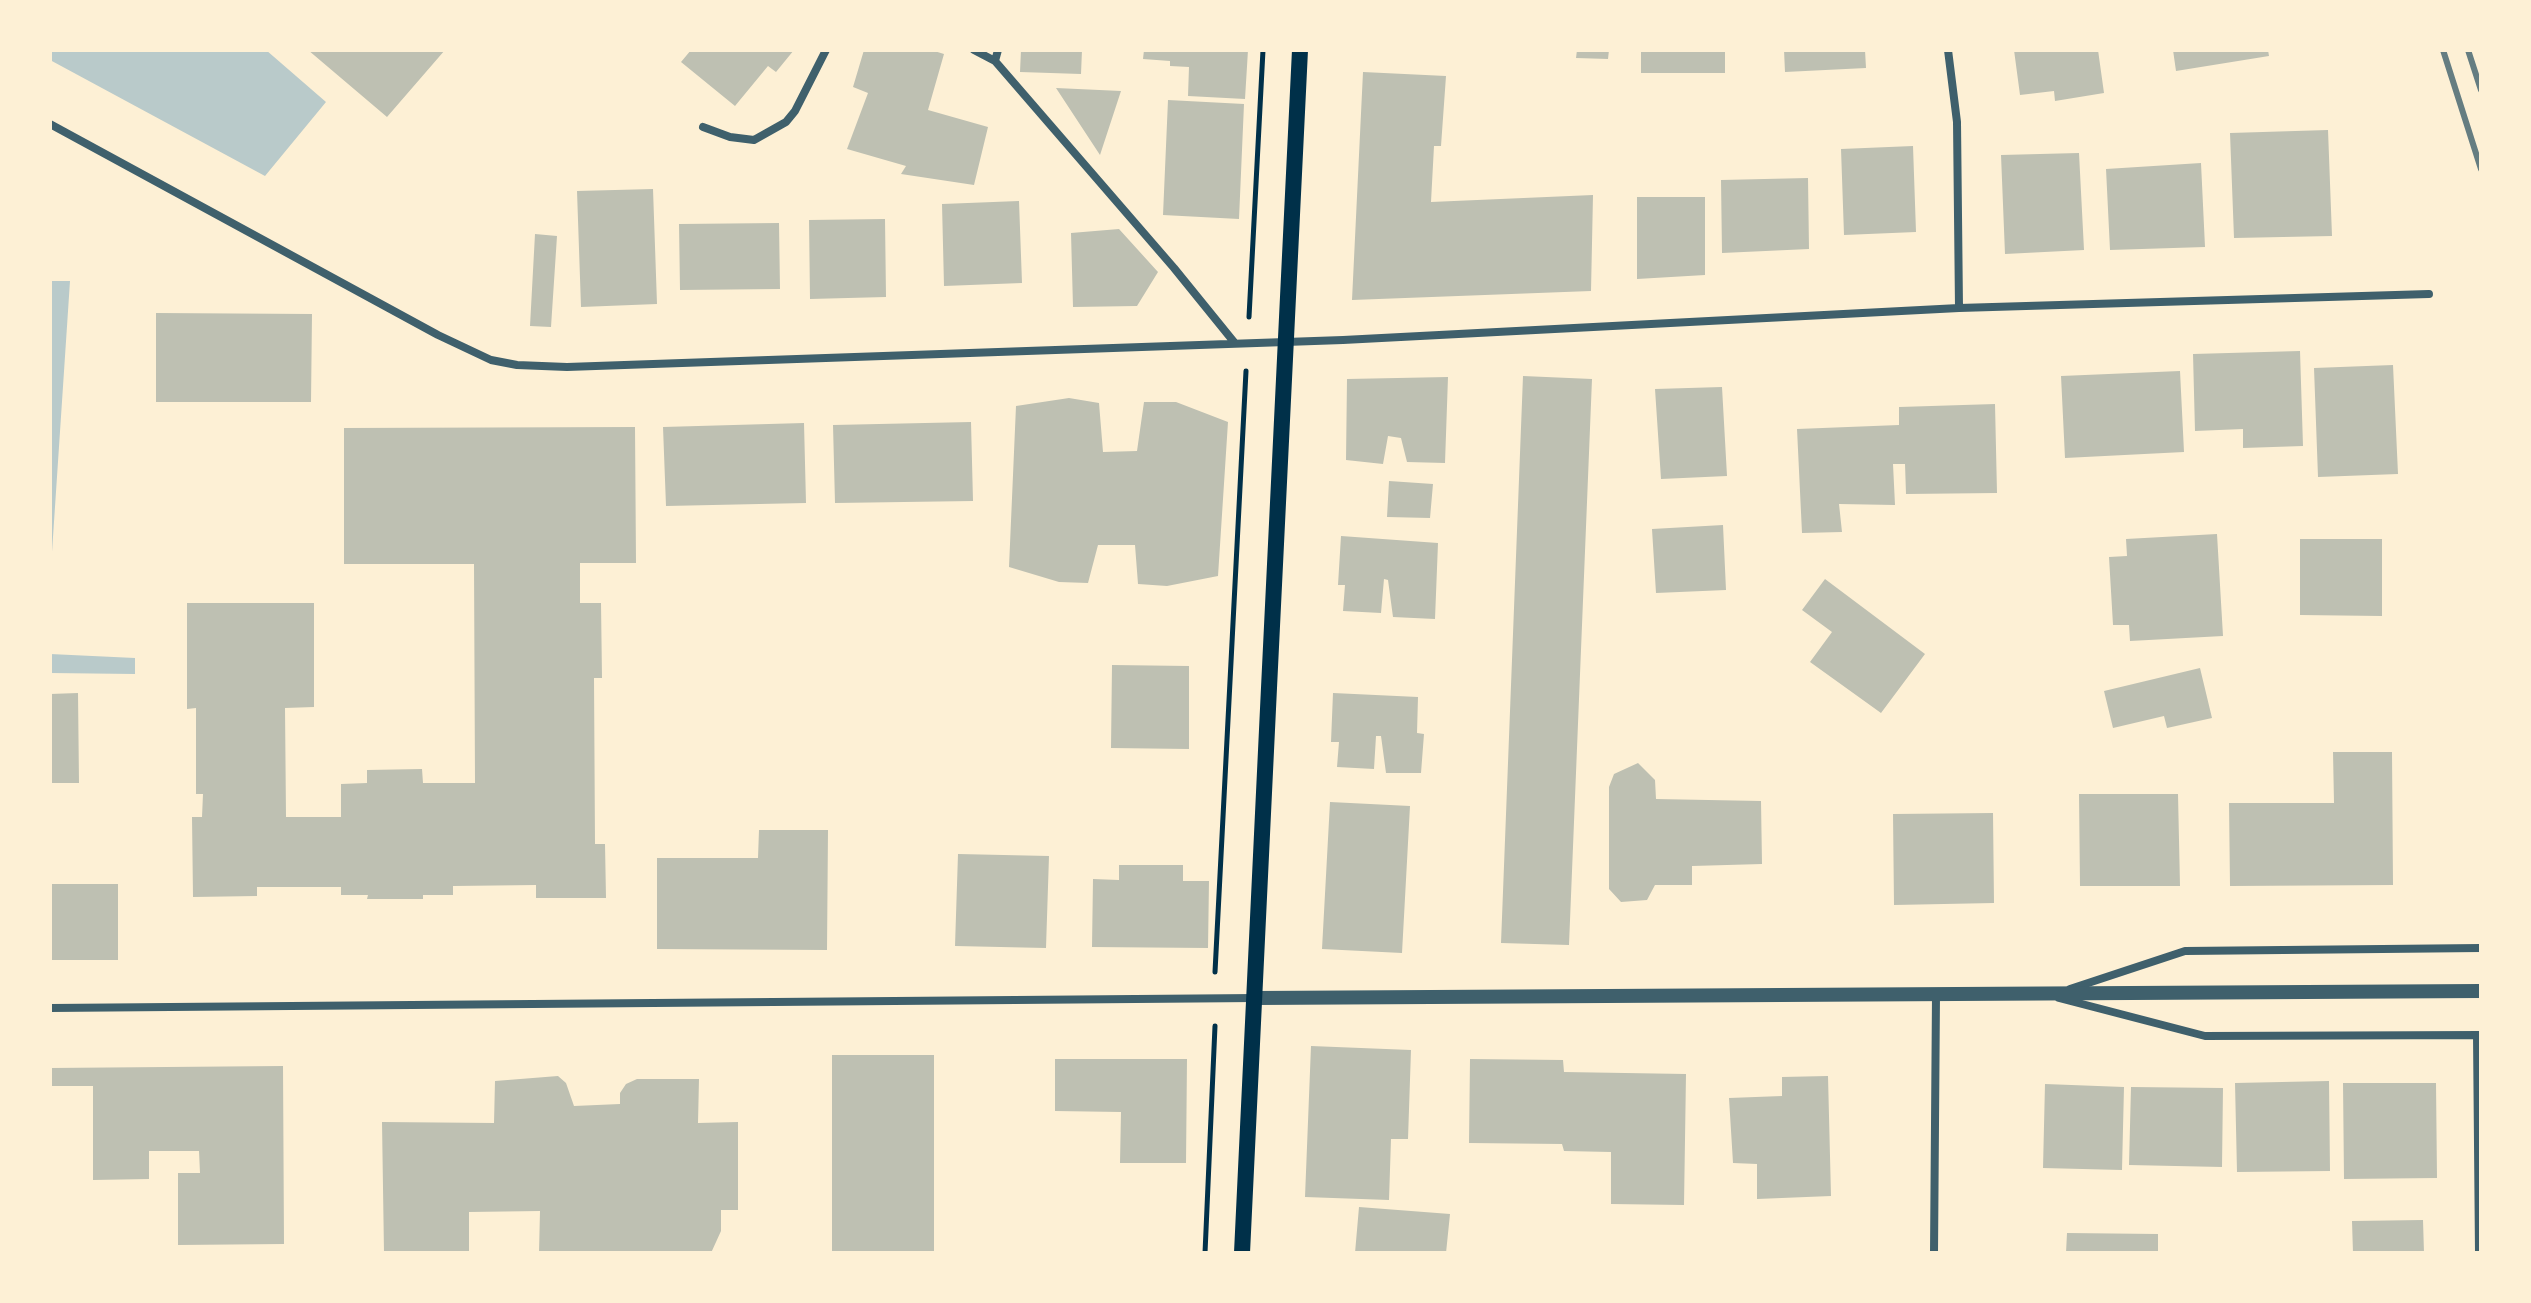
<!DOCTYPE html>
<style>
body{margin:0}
#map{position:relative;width:2531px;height:1303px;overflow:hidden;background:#fdf0d5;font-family:"Space Grotesk",sans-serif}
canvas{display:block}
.frame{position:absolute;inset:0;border:52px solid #fdf0d5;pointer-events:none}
</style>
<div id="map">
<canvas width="2531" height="1303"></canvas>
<div class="frame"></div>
</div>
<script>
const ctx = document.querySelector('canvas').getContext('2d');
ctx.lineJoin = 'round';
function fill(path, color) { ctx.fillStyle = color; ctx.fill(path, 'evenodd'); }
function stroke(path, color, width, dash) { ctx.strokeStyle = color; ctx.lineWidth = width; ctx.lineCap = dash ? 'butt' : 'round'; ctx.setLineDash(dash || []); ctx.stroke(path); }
fill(new Path2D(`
 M50,50H266L326,102L265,176L50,60Z
 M50,281H70L50,582Z
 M50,654L135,658V674L50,673Z`), '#b9caca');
fill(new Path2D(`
 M308,50H445L387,117Z
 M691,50H794L776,72L768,66L735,106L681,62Z
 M864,50H931L944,54L928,110L988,127L974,185L901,174L906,166L847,149L868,93L853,87Z
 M1021,50H1082L1081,74L1020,72Z
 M1144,50H1248L1245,99L1188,96L1189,67L1170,66V61L1143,59Z
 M1577,50H1609L1608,59L1576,58Z
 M1641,50H1725V73H1641Z
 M1784,50H1865L1866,68L1785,72Z
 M2014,50H2098L2104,93L2055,101L2054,91L2020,95Z
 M2173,50H2268L2269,56L2176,71Z
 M1363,72L1446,76L1441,146H1434L1431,202L1593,195L1591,291L1352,300Z
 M1056,88L1121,91L1100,155Z
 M1168,100L1244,104L1239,219L1163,215Z
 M2328,130L2332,236L2234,238L2230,133Z
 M1913,146L1916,232L1844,235L1841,149Z
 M2079,153L2084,250L2005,254L2001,155Z
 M2201,163L2205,247L2110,250L2106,169Z
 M1808,178L1809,249L1722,253L1721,180Z
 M653,189L657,304L581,307L577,191Z
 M1637,197H1705V275L1637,279Z
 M1019,201L1022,283L944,286L942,204Z
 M885,219L886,297L810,299L809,220Z
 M779,223L780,289L680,290L679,224Z
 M1119,229L1158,272L1137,306L1073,307L1071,233Z
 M535,234L557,236L551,327L530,326Z
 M156,313L312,314L311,402H156Z
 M2300,351L2303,446L2243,448V429L2195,431L2193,354Z
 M2393,365L2398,474L2318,477L2314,368Z
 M2180,371L2184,452L2065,458L2061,376Z
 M1523,376L1592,379L1569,945L1501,943Z
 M1448,377L1445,463L1407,462L1401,438L1388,436L1383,464L1346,460L1347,379Z
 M1722,387L1727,476L1661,479L1655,389Z
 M1069,398L1099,403L1103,452L1137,451L1144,402H1176L1228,422L1218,576L1167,586L1138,584L1135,545H1098L1088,583L1059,582L1009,567L1016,406Z
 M1995,404L1997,493L1906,494L1905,464H1893L1895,505L1839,504L1842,532L1802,533L1797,429L1899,425V407Z
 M971,422L973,501L835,503L833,425Z
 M804,423L806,503L666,506L663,427Z
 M635,427L636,563H580V603H601L602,678H594L595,844H605L606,898H536V885L453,886V895H423V899H367L368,895H341V887H257V896L193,897L192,817H202L203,794H196V708L187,709V603H314V707L285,708L286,817H341V784L367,783V770L422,769L423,783H475L474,564H344V428Z
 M1389,481L1433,484L1430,518L1387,517Z
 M1723,525L1726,590L1656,593L1652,529Z
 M2217,534L2223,636L2130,641L2129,625H2113L2109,557L2127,556L2126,539Z
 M1341,536L1438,543L1435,619L1393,617L1388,580L1384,579L1381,613L1343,611L1345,585H1338Z
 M2300,539H2382V616L2300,615Z
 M1825,579L1925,654L1881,713L1810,662L1832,632L1802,610Z
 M1112,665L1189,666V749L1111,748Z
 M2200,668L2212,718L2167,728L2164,716L2113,728L2104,691Z
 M78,693L79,783H50V694Z
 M1333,693L1418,697L1417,733L1424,734L1421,773H1386L1381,736H1376L1374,769L1337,767L1339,742H1331Z
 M2333,752H2392L2393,885L2230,886L2229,803H2334Z
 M1638,763L1655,780L1656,799L1761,801L1762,864L1692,866V885H1655L1647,900L1621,902L1609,889V787L1614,774Z
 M2079,794H2178L2180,886H2080Z
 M1330,802L1410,806L1402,953L1322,949Z
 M1993,813L1994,903L1894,905L1893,814Z
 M759,830H828L827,950L657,949V858H758Z
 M958,854L1049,856L1046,948L955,946Z
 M1119,865H1183V881H1209L1208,948L1092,947L1093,879L1119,880Z
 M50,884H118V960H50Z
 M1311,1046L1411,1050L1408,1139H1391L1389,1200L1305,1197Z
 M832,1055H934V1253H832Z
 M1055,1059H1187L1186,1163H1120L1121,1112L1055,1111Z
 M1470,1059L1563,1060L1564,1072L1686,1074L1684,1205L1611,1204V1152L1564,1151L1562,1144L1469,1143Z
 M283,1066L284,1244L178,1245V1173H200L199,1151H149V1179L93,1180V1086H50V1068Z
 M558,1076L566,1083L574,1106L620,1104V1093L626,1084L637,1079H699L698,1123L738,1122V1210H721V1231L711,1253H539L540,1211L469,1212V1253H384L382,1122L494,1123L495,1081Z
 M1828,1076L1831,1196L1757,1199V1164L1733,1163L1729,1098L1782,1096V1077Z
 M2329,1081L2330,1171L2237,1172L2235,1083Z
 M2343,1083H2436L2437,1178L2344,1179Z
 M2045,1084L2124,1087L2122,1170L2043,1168Z
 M2131,1087L2223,1088L2222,1167L2129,1165Z
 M1359,1207L1450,1214L1446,1253H1355Z
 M2423,1220L2424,1253H2353L2352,1221Z
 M2067,1233L2158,1234V1253H2066Z`), '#bec0b2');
stroke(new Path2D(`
 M1249,317L1263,50
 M1215,972L1246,371
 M1205,1253L1215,1026`), '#003049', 5);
stroke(new Path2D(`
 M974,50L995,61
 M998,50L995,61L1174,268L1234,342
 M1948,50L1957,122L1959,308
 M50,124L438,335L491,360L517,365L567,367L1343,340L1959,308L2429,294
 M703,127L730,137L754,140L786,122L795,111L826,50
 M2070,989L2185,951L2481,948
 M2059,998L2205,1036L2481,1035
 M50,1008L1256,998
 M2477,1035L2479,1253
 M1934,1253L1936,995`), '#3f606c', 8);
stroke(new Path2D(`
 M1256,998L2481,991`), '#3f606c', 14);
stroke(new Path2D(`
 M1242,1253C1264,852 1277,451 1300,50`), '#003049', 16);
stroke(new Path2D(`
 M2443,50L2481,169
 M2468,50L2481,90`), '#657d81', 6);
</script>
